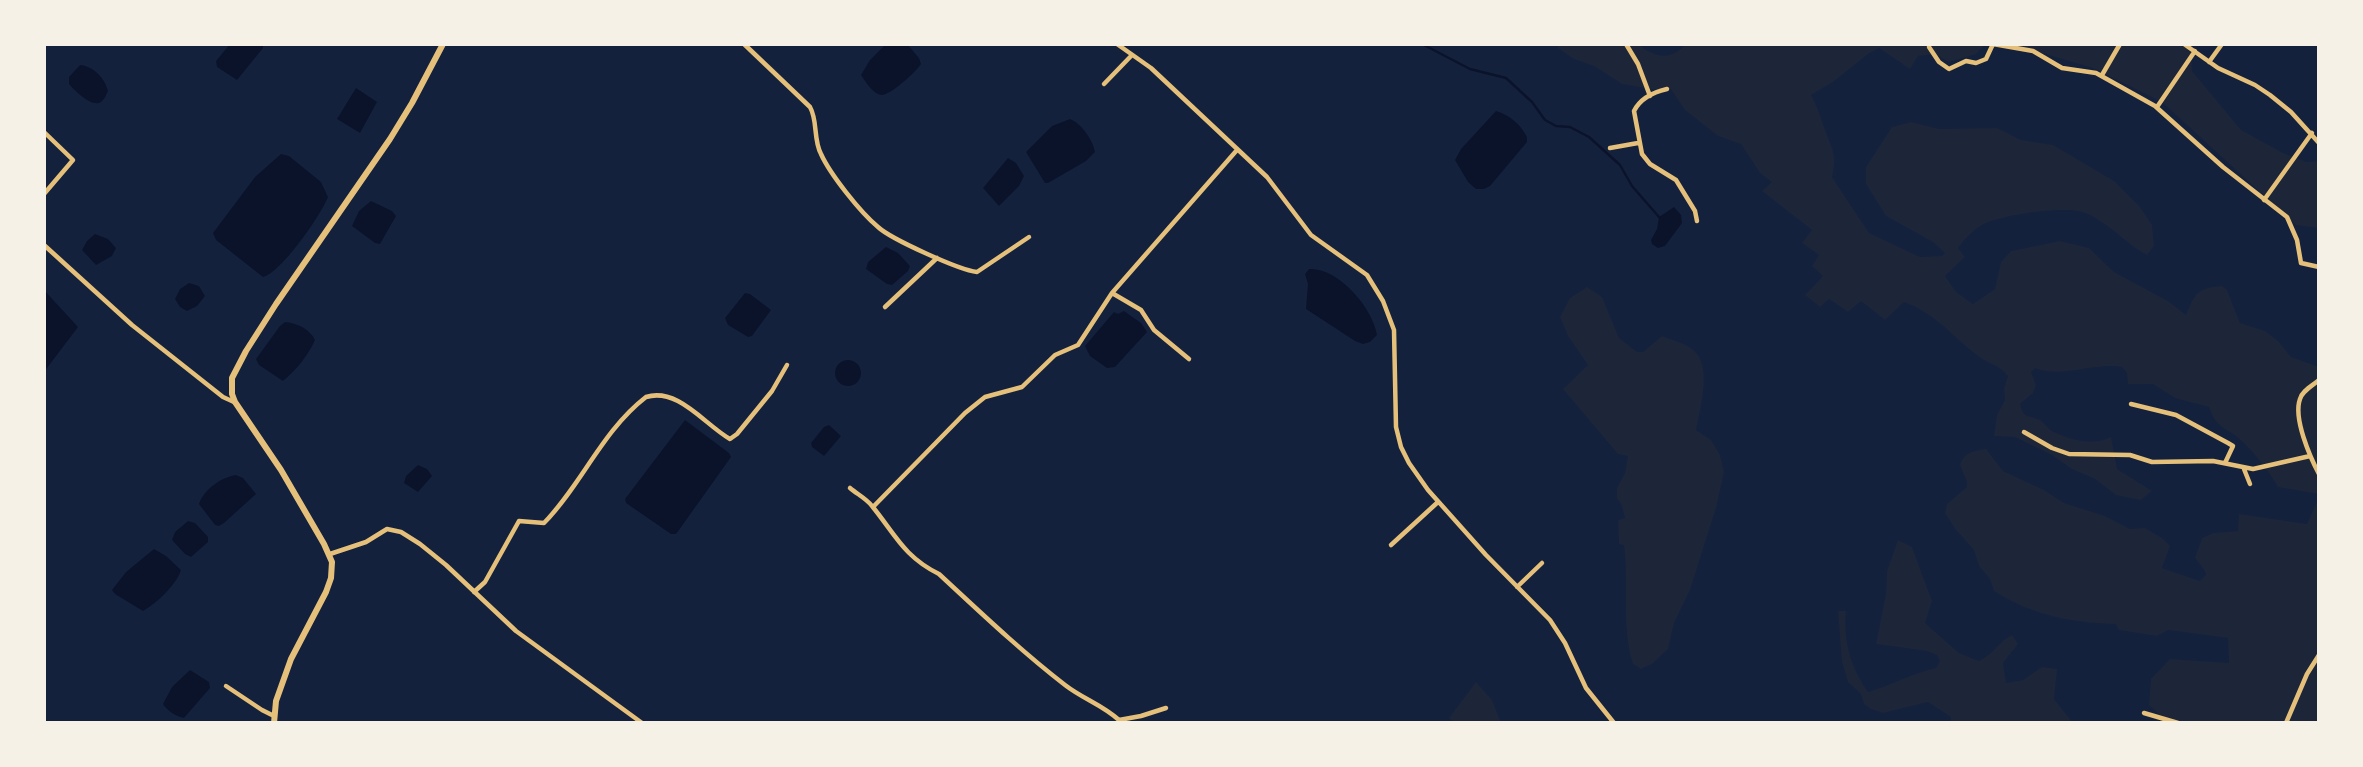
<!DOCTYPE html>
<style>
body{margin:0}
#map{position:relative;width:2363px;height:767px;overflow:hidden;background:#14213d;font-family:Rubik,sans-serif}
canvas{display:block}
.frame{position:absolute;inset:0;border:46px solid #f6f1e7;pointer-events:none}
</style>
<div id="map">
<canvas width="2363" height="767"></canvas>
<div class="frame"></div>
</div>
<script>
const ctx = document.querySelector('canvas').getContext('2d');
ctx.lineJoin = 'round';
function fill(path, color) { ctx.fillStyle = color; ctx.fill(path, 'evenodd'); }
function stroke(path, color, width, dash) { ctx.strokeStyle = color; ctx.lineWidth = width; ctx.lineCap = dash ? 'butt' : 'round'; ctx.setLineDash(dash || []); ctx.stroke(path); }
fill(new Path2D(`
 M1558,44H1638C1655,58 1671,61 1686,44H1985L1976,54L1949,62L1935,54L1918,56L1910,69L1879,48L1868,54L1833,82L1811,95C1817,106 1820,115 1824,127C1831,148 1838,153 1832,177L1869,233L1920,257L1942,256L1945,253L1933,242L1886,216L1866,184V167L1892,127L1911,122L1939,129L1997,128L2021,140L2053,145L2114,181L2140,207L2152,225L2154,246L2147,255C2129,246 2116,230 2098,220C2093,216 2085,212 2078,211C2059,207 1999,215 1982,225C1972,231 1965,239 1958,248L1965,257L1945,276L1956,292L1973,304L1995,289L2001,262L2011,251L2060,241L2089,248L2114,272L2168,301L2186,315C2195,293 2197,288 2222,286L2227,290L2240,323L2265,331L2278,341L2291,357L2319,367V494L2278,487C2268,470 2257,456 2243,442C2228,427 2217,431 2209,407L2175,398L2153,384H2128L2127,373L2122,367C2094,362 2062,379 2035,368L2031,372L2036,385L2033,393L2020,404C2024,420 2028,414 2040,420C2044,422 2047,428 2052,431C2070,440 2093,446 2111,437L2117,469L2152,491L2141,500L2116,495L2095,479L2072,469L2052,455L2015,437L1994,436L1997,415L2005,400L2004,388L2008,376C1998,364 1993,366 1981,358C1953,338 1937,314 1904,302L1885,320L1861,301L1848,312L1829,299L1820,307L1805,295L1823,276L1812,266L1819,255L1802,243L1812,230L1762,191L1772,182L1760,173L1741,144L1718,136L1685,110L1671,89H1651L1622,84L1594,66L1574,59L1558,48Z
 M2011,44H2191L2192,71L2241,130L2283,153L2307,162L2319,161V228L2296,225L2162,102L2093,68Z
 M1587,287L1602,297L1619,338L1637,352H1643L1662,336C1672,340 1685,343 1693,350C1713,365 1700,409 1696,430L1711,440L1720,455L1724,472L1716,508L1690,590L1674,623L1668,649L1652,664L1641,669L1633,664C1621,625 1629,586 1624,545L1619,544L1618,520L1625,518L1622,506L1617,498V488L1625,473L1628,456L1618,454L1563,389L1588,365L1568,336L1560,317L1570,298Z
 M1986,449L2003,471L2044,490L2064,503L2105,516L2130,529L2145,528L2162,538L2170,546L2162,568L2200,581L2206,575L2205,571L2195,558L2202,538L2213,533L2238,531L2239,514L2307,524L2319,497V723H2169L2149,705L2151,679L2170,659L2229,663L2228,638L2168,630L2157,636L2119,630L2116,624C2072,623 2031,615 1994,591L1990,579L1979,566L1974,550L1956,530L1945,513L1947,504L1967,487V482L1960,465C1964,452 1973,451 1986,449Z
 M1898,540L1912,547L1932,601L1925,623L1959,653L1979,661C1994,654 1999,641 2012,635L2018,644L2003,663L2006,683L2023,680L2042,667L2057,669L2054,699L2073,723H1950L1951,717L1928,702L1883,713L1871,709L1864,704L1861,694L1848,682L1842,662L1838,611H1846C1843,642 1851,667 1868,692C1892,685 1912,673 1936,668L1940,661L1937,655L1927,651L1876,644L1886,594L1887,571Z
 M1476,682L1492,700L1501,723H1454L1449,718Z`), '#1d2539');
fill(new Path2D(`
 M230,44H263V48L237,80L217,67L216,61Z
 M886,44H907L919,58L921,64C917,71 890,96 881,95C873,94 865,81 861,75L870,60Z
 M80,65C93,66 105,78 108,91C106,95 105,99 101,102C92,108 75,91 69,84V77Z
 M356,88L377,102L360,133L337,119Z
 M1496,111C1510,115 1520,124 1527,137V142L1490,186L1484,189H1476L1468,182L1455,160L1461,149Z
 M1070,119C1081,123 1093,140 1095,152L1086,161L1048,183H1045L1026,152L1052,126Z
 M281,154L289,156L321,182L328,197C321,215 281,273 263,277L216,240L213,233L255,177Z
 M1008,158L1016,163L1024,176L1019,186L999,206L983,188Z
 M371,201L392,211L396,216L380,244L375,243L352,226L359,211Z
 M1674,207L1681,215L1682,223L1665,246L1658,248L1652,244L1651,240L1657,229L1659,217Z
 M95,234L108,239L116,248L112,256L96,265L82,250L87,241Z
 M886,247L898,253L910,266L908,271L892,285L887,284L866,269L868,262Z
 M1309,269C1338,267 1373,308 1377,335L1370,342L1363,344L1355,341L1306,309L1308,284L1305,274Z
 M189,283L199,286L205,296L197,306L187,311L180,307L175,299L180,289Z
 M44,290L78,327L44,372Z
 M745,293L750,294L771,310L752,336L748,337L728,325L725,318Z
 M1124,311L1141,323L1147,332L1115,367L1107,368L1090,356L1085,346L1114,312L1118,314Z
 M285,322C297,323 310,329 315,340C308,356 296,370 283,381L259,365L256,359L280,326Z
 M835 373a13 13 0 1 1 26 0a13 13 0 1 1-26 0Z
 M685,420L729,453L731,457L679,530L676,534H671L626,503L625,499Z
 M829,425L841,436L824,456L812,447L811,443L824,427Z
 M418,465L427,469L432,476L418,492L404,483L406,476Z
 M236,475L243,478L256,494L224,523L219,526L215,525L199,504C204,489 222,477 236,475Z
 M188,521L195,523L208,537V542L191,557L185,554L172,540L175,532Z
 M154,549L166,556L181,570C177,584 156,604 143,611L115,594L112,590L126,572Z
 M190,670L209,682L210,688L184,718C177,717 166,710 163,704L172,687Z`), '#0b132b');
stroke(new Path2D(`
 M1422,44L1470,69L1506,78L1532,102L1545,120L1556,126L1570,127L1589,137L1620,165L1632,186L1659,217`), '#0b132b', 2.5);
stroke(new Path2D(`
 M744,44L810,107C818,121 813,139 821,154C830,174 860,212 878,227C891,239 959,270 977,272L1029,237
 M1117,44L1151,68L1267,177L1311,235L1367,275L1383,301L1394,330L1396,427L1401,447L1409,463L1428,490L1486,555L1550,620L1565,643L1586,688L1614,723
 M1626,44L1638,64L1650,96
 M1993,44L2033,51L2062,68L2096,73L2155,106L2223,167L2287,217L2297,240L2301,263L2319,267
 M2184,44L2218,68L2255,85L2270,95L2291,112L2319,143
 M1929,47L1939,62L1949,69L1966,61L1976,63L1986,59L1993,44
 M2209,62L2222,44
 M2102,75L2120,44
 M1104,84L1132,55
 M1667,89C1654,92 1640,99 1634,111L1642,154L1650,164L1676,180L1695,211L1697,221
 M2157,107L2195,51
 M44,132L73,160L44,194
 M1610,148L1638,143
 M2264,200L2312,133
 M44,245L132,325L223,397L234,402
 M1112,293L1141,310L1154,330L1189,359
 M885,307L937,258
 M2319,380C2312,386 2302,391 2300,399C2293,418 2310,457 2319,474
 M2131,404L2176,415L2228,443L2233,446L2225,463
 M2024,432L2052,448L2069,454L2130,455L2152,462L2213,461L2253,469L2310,456
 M2244,469L2250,484
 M850,488C857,494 867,499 872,506C895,534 904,557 939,574C980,612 1021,651 1065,685C1083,699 1101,704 1119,720L1141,716L1166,708
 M873,507L965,413L985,397L1022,387L1055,355L1078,345L1112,293L1237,150
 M1391,545L1438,502
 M330,554L366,542L387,529L401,532L420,544L446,565L516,631L642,723
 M1517,587L1542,563
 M474,592L485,582L519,521L544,523C582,484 602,431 646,397C678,387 705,425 730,439L737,434L772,391L787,365
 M226,686L262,710L274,716
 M2144,713L2178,723
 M2286,723L2307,674L2319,655`), '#e5c07b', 4.5);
stroke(new Path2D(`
 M274,723L276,701L291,659L326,592L331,578L332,562L324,544L281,470L235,402L232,394V378L246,351L276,304L390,139L412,103L443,44`), '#e5c07b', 6);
</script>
